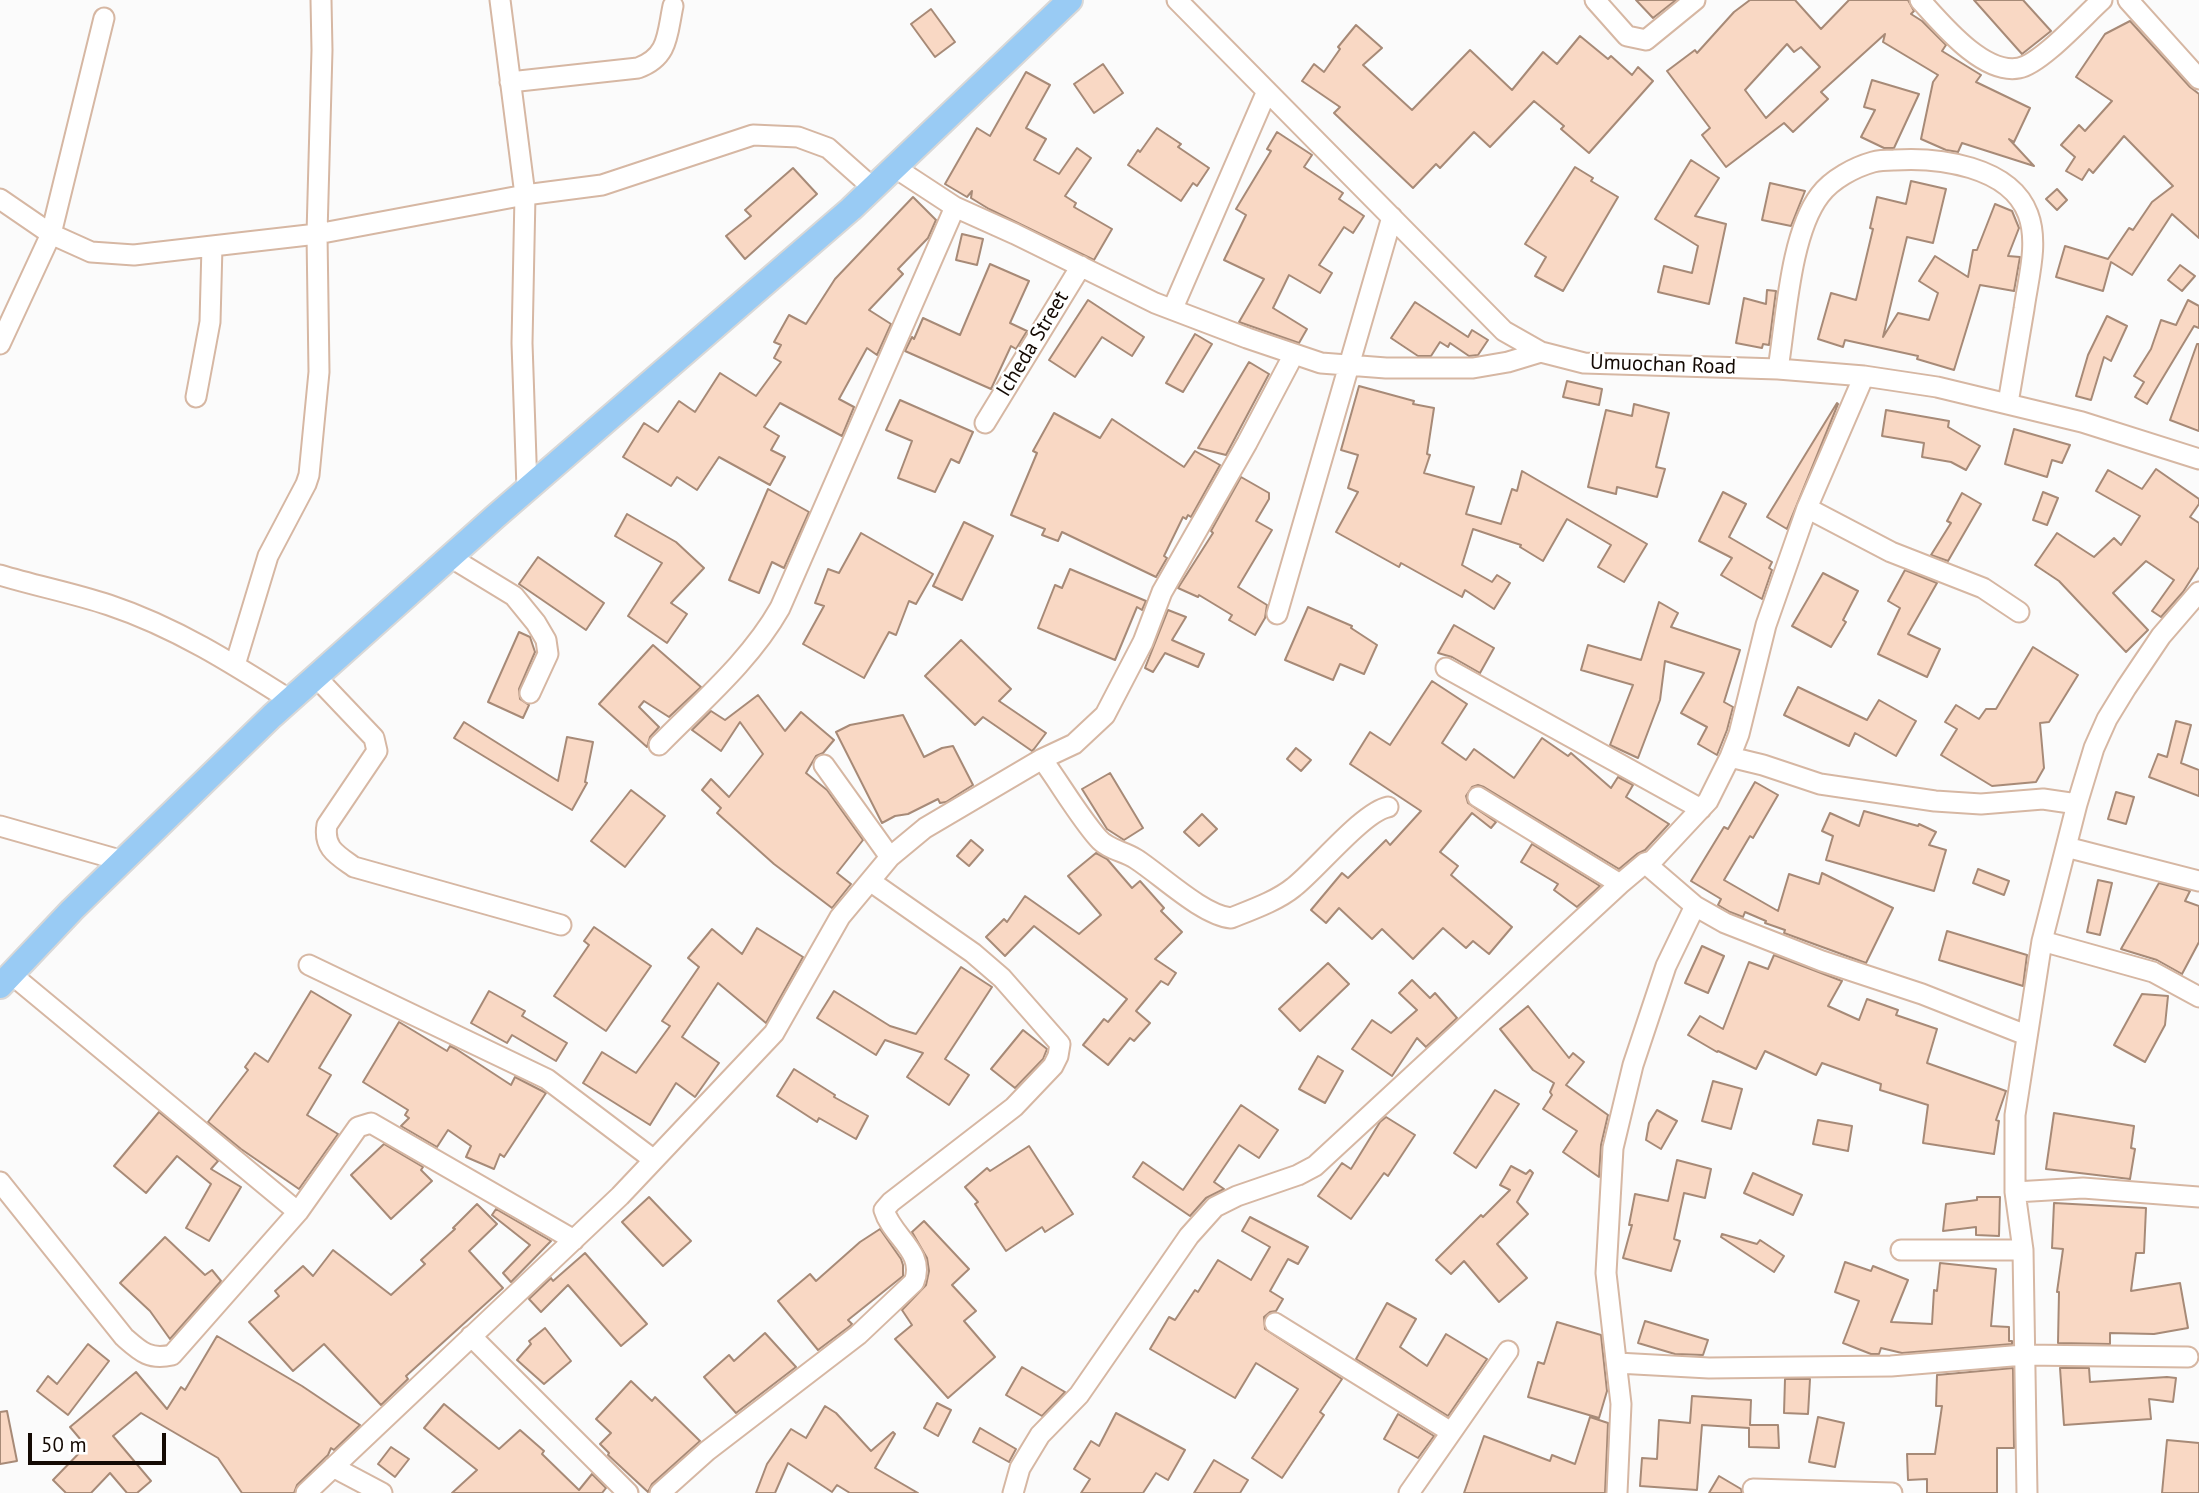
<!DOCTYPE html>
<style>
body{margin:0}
#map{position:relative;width:2199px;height:1493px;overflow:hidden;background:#fbfbfb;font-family:"PT Sans",sans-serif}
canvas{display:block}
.scale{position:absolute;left:28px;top:1433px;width:138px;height:32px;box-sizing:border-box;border:4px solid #140a04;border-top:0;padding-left:9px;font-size:21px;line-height:24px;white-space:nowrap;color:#140a04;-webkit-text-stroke:5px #fff;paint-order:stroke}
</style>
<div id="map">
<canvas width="2199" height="1493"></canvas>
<div class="scale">50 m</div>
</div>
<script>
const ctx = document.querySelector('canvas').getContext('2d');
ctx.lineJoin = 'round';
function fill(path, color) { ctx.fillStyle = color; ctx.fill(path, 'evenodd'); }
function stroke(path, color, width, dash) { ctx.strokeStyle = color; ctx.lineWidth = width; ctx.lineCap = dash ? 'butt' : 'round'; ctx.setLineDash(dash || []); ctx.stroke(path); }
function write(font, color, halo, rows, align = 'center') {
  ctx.font = font + ' "PT Sans",sans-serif'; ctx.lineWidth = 5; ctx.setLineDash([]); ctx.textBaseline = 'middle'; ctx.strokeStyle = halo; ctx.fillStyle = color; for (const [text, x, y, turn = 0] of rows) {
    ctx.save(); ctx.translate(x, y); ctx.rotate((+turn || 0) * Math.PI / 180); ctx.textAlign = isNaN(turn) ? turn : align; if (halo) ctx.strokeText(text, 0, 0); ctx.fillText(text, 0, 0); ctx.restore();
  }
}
const building = new Path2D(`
 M1636,0H1676L1653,18Z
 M1750,0H1795L1821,29L1849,0H1908L1914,11L1911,14L1922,21L1946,45L1942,51L1981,75L1976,82L2030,108L2014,142L2009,139L2034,166L1962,143L1958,152L1946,150L1921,139L1933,82L1938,75L1883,42L1885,34L1821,92L1828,99L1793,132L1784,123L1726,167L1702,135L1710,128L1667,71L1695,50L1697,53L1734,12ZM1787,44L1794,52L1801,47L1820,67L1766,118L1745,90Z
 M1974,0H2023L2051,31L2022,54Z
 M931,9L955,42L935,57L911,24Z
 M2130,21L2190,87L2199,94V238L2172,214L2132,275L2111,262L2103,291L2056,277L2065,246L2108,259L2129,228L2133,230L2152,202L2173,186L2124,136L2093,173L2089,169L2082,180L2066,171L2075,157L2061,145L2079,125L2085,131L2112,101L2076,77L2105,34Z
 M1356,25L1382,48L1363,65L1412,110L1470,50L1512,90L1543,52L1557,64L1580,36L1608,59L1611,56L1632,75L1638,67L1653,81L1589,153L1561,129L1564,126L1534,101L1490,147L1474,132L1440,168L1436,164L1413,188L1334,113L1340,107L1302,81L1314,64L1324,72L1340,49L1338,47Z
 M1103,64L1123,93L1094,113L1074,84Z
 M1026,72L1050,85L1026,128L1046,139L1034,160L1059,174L1077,148L1091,158L1065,196L1076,203L1074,207L1112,229L1094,260L989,209L971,198L972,191L967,197L945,184L977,128L990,136Z
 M1872,80L1919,94L1894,148H1884L1861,137L1875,110L1864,107Z
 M1157,128L1181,144L1178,147L1209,168L1197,186L1193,183L1181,201L1128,165L1138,150L1140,152Z
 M1277,132L1312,155L1304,167L1343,193L1339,199L1364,216L1353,233L1344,227L1319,265L1332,273L1320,293L1289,275L1273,308L1307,329L1299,343L1239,322L1264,279L1224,260L1246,215L1236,209L1271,151L1267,149Z
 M1691,160L1719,178L1695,216L1726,224L1709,304L1658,292L1664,266L1692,273L1698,246L1655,219Z
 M1575,167L1593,178L1591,181L1618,197L1563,291L1535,276L1546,257L1525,244Z
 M793,168L817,194L745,259L726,236L751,216L745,210Z
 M1911,181L1946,189L1933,243L1907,237L1883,337L1898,313L1929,320L1938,293L1919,281L1935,256L1968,277L1973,250H1977L1995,204L2012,211L2019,228L2008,256L2020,257L2014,291L1980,285L1954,370L1917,359L1918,356L1845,340L1843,347L1818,339L1831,293L1856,300L1873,229L1870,228L1877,197L1906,204Z
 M1770,183L1805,191L1791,226L1762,220Z
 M2057,189L2067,200L2057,210L2046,199Z
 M913,197L936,220L928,238L898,269L903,274L869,310L891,324L877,355L867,348L839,399L854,407L842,436L780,403L764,427L779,436L771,450L785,457L770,485L719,457L697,490L677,477L671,486L623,457L644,423L658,432L679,401L695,412L720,373L756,396L781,362L774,358L781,345L774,342L789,315L806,324L835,279Z
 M962,234L983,239L977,265L956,260Z
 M990,264L1029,281L1010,323L1027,331L1016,349L1011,346L991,389L905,351L912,337L914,339L923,318L960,335Z
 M2180,265L2195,276L2182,291L2168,280Z
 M1767,290L1776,291L1769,345L1763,344L1762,348L1736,343L1744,298L1766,304Z
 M1088,300L1144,337L1132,356L1102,337L1075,377L1049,360Z
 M2188,300L2199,306V328L2194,326L2147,404L2135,397L2144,382L2134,376L2151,349L2161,320L2176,325Z
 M1415,302L1468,337L1472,330L1488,340L1478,355L1469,356L1450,343L1448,347L1440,342L1431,356H1418L1391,338Z
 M2107,316L2127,326L2111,361L2104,357L2091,400L2076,396L2088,355Z
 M1195,334L1212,344L1183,392L1166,383Z
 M2197,344H2199V431L2170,420Z
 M1249,362L1269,374L1226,455L1198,448Z
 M1567,381L1602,389L1599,405L1563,397Z
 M1359,386L1414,401L1413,404L1434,408L1427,454L1430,455L1424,473L1474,487L1466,514L1501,524L1512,489L1517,491L1522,471L1647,544L1624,582L1598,567L1611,545L1567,519L1543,561L1520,547L1521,545L1473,529L1462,565L1492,582L1497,575L1510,583L1494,609L1465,590L1462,597L1401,563L1399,567L1336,532L1358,492L1348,488L1358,455L1341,450Z
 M900,400L973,432L959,463L951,459L935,492L898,478L912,441L886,430Z
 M1837,403L1838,404L1787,529L1767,517Z
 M1634,404L1669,413L1656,467L1665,469L1657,497L1617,487L1616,494L1588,487L1606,410L1632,416Z
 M1886,410L1949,421L1948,427L1980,446L1966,470L1951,462L1922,457L1924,443L1882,436Z
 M1054,413L1100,438L1112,419L1184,467L1195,451L1220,465L1191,517L1188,515L1186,519L1183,517L1164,556L1167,558L1156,577L1062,532L1058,541L1042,535L1045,529L1011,515L1037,453L1033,451Z
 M2014,429L2070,445L2062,463L2052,460L2047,477L2005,464Z
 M2156,469L2199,499V504L2190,517L2199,523V567L2183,592L2161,617L2152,611L2174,580L2146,561L2113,593L2148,630L2126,652L2059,581L2035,565L2057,533L2094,557L2114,538L2121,545L2140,516L2096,491L2108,470L2142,489Z
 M1241,477L1269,493V499L1256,521L1272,530L1238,587L1267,605L1265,618L1255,635L1229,620L1232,615L1199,595L1198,597L1178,588L1213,533L1211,531Z
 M768,489L809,512L784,568L772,562L759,593L729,580Z
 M1723,492L1746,504L1729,537L1772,562L1769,568L1772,570L1762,599L1721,575L1732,558L1699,541Z
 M2043,492L2058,498L2047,525L2033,520Z
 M1962,493L1981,504L1948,561L1931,555L1951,523L1947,521Z
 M627,514L676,542L704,568L671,603L687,614L667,643L628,616L662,563L615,536Z
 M964,522L993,536L962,600L933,586Z
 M861,533L933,574L916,604L909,601L896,635L889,632L864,678L803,644L824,606L815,603L828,569L839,573Z
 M538,557L604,603L586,630L519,584Z
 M1070,569L1146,601L1142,610L1137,607L1115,660L1038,628L1055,585L1062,588Z
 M1905,570L1937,583L1908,634L1940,649L1927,677L1878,654L1900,608L1888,601Z
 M1823,573L1858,591L1843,620L1846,622L1831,647L1792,626Z
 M1659,602L1678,613L1671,627L1740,650L1724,702L1733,707L1727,730L1717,755L1698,744L1707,727L1681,713L1704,673L1665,661L1660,700L1638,758L1610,745L1633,685L1581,670L1588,645L1641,660Z
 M1308,607L1352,626L1351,628L1377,645L1364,674L1340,664L1333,680L1285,660Z
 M1168,610L1186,617L1172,640L1204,654L1198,667L1165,653L1153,672L1145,668Z
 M1454,625L1494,648L1480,673L1452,657L1438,653Z
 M519,632L530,637L535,652L519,689L520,699L529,705L523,718L488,702Z
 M961,640L1011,689L999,701L1046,733L1034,749L1032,751L983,717L975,725L925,676Z
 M653,645L701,687L669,717L644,701L639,707L659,727L650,737L647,747L599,704Z
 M2033,647L2078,675L2049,722L2040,723L2044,768L2036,782L1992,786L1941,755L1957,729L1945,722L1956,705L1979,719L1986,709H1996Z
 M1432,681L1467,704L1442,743L1466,760L1474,749L1514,778L1542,738L1568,756L1571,753L1611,788L1618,777L1633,785L1626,797L1669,824L1645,850L1637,854L1619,869L1484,787L1478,785L1472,787L1466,796L1468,803L1496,822L1491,828L1472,813L1440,852L1458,866L1451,875L1512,927L1489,954L1473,941L1466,948L1443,928L1413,959L1382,929L1372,939L1339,908L1326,923L1311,910L1342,873L1348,878L1386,840L1390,845L1421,811L1350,764L1370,732L1390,745Z
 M1798,687L1867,720L1879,700L1916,721L1896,756L1855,733L1849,746L1784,715Z
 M758,695L785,731L801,712L834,740L823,753L816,756L806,773L827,790L863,840L837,873L851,884L832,908L774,864L717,813L721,808L702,790L711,779L729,797L763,754L740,722L721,751L692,730L711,711L725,720Z
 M903,715L924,757L942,748L953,746L973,785L946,802L940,803L938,799L908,814L895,816L882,823L836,732L850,725Z
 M2176,721L2191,725L2181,763L2199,770V796L2149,777L2158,754L2167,757Z
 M464,722L558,781L567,737L593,742L585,782L587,783L572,810L454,738Z
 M1296,748L1311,760L1301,771L1287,759Z
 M1110,773L1143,828L1124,840L1107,829L1082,789Z
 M1755,782L1778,795L1753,838L1750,836L1724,880L1778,911L1789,874L1819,884L1822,873L1893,908L1866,963L1784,933L1785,930L1765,923L1766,921L1745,912L1743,917L1730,912L1718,905L1721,899L1691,881L1724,827L1728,829Z
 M631,790L665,816L625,867L591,841Z
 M2116,792L2134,797L2126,824L2108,819Z
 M1864,811L1918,826L1919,824L1936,832L1929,845L1946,850L1934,891L1826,860L1833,836L1822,831L1830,813L1859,826Z
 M1202,814L1217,829L1199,846L1184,832Z
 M971,840L983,850L969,866L957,856Z
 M1532,844L1600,886L1577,907L1554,890L1558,884L1521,862Z
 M1096,853L1107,859L1132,888L1140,881L1164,908L1161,911L1182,932L1155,959L1176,973L1168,985L1161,981L1136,1011L1150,1023L1134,1041L1130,1038L1108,1065L1083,1045L1104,1019L1108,1022L1127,999L1034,926L1005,956L986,937L1004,919L1007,922L1025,896L1079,934L1101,915L1068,876Z
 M1978,869L2009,881L2004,895L1973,883Z
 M2098,880L2112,883L2100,935L2087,932Z
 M2159,883L2190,891L2185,901L2199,906V942L2182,974L2157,960L2121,949Z
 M594,927L651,966L606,1031L554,996L589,945L584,941Z
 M757,928L803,957L766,1023L718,983L682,1037L719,1063L695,1097L676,1083L650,1125L583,1083L602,1052L636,1073L670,1026L662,1021L699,967L688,958L712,929L742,954Z
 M1947,931L2027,955L2023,986L1939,960Z
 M1702,946L1724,956L1708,993L1685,983Z
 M1774,955L1842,981L1828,1006L1859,1020L1867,999L1898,1010L1896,1015L1937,1029L1927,1063L2006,1091L1996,1120L1999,1121L1994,1154L1923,1143L1928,1105L1880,1090L1881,1084L1822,1063L1816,1075L1765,1051L1756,1069L1718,1051L1717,1052L1688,1035L1700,1016L1723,1029L1749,962L1768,969Z
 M1328,963L1349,984L1300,1031L1279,1009Z
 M961,967L992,987L945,1059L969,1075L949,1105L907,1077L923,1053L885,1040L876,1055L817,1018L834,991L890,1026L916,1034Z
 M1412,980L1430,998L1435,993L1457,1018L1426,1047L1417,1038L1392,1076L1352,1049L1372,1020L1391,1033L1417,1010L1399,993Z
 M311,991L351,1015L319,1068L331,1075L307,1115L338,1134L299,1189L241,1149L208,1122L248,1070L245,1067L255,1053L268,1062Z
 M489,991L525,1011L522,1016L567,1043L556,1061L512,1035L507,1043L471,1023Z
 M2142,994L2168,996L2165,1025L2145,1062L2114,1045Z
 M1528,1006L1569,1058L1573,1053L1584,1062L1566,1085L1608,1115L1601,1145L1599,1177L1563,1152L1577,1131L1543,1109L1552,1095L1550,1092L1554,1083L1533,1070L1500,1029Z
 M399,1022L447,1051L450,1046L456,1049L511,1085L515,1077L546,1093L504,1157L500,1154L494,1169L466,1157L471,1146L448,1130L437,1147L401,1126L409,1118L405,1115L408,1110L363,1082Z
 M1023,1030L1047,1049L1043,1059L1015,1088L991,1069Z
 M1318,1056L1343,1071L1325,1103L1299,1089Z
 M794,1069L835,1095L834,1097L868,1116L856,1139L819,1118L817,1122L777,1096Z
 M1713,1081L1742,1089L1731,1129L1702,1121Z
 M1495,1090L1519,1104L1476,1168L1454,1153Z
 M1241,1105L1278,1130L1259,1158L1239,1145L1214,1182L1224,1189L1206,1198L1190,1216L1133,1177L1143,1162L1183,1190Z
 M1657,1110L1677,1121L1661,1149L1646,1140L1649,1123Z
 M159,1112L218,1161L211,1169L241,1187L209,1241L186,1228L211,1184L177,1156L146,1193L114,1166Z
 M2054,1113L2134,1126L2131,1148L2135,1149L2130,1179L2046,1169Z
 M1386,1117L1415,1135L1388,1176L1384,1173L1351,1219L1318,1196L1342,1163L1351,1169L1380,1122Z
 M1818,1120L1852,1126L1848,1151L1813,1144Z
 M384,1144L423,1167L421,1170L432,1181L391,1219L351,1175Z
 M1029,1146L1073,1214L1045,1232L1042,1227L1006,1251L975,1204L978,1202L965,1187L987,1168L990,1171Z
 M1677,1160L1711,1169L1705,1198L1684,1193L1674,1239L1680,1241L1671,1271L1623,1258L1632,1225H1629L1635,1194L1668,1201Z
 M1511,1166L1526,1174L1530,1170L1533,1173L1517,1202L1528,1214L1497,1244L1527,1278L1499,1302L1464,1261L1451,1274L1436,1260L1481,1215L1483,1217L1510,1190L1500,1185Z
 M1753,1173L1802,1195L1793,1215L1744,1193Z
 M649,1197L691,1241L663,1266L622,1222Z
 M1977,1197H2000L1999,1236L1976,1235V1227L1943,1231L1946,1204L1977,1200Z
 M2054,1203L2146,1208L2144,1253H2136L2131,1291L2180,1283L2188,1328L2154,1334L2110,1333V1344L2058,1343L2059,1292H2057L2063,1249L2052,1248Z
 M477,1204L497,1224L469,1251L503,1288L406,1376L408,1379L381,1405L324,1344L293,1371L249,1322L279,1296L275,1291L303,1266L313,1276L333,1250L391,1295L425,1264L421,1260L455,1229L453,1228Z
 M496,1209L551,1241L511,1282L503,1273L530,1245L492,1215Z
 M1250,1217L1308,1247L1298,1264L1288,1259L1270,1291L1283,1299L1276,1311L1270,1312L1264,1317L1265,1329L1342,1379L1320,1412L1324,1415L1282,1478L1252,1458L1298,1389L1256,1363L1235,1398L1150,1349L1169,1317L1175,1320L1195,1290L1198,1292L1218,1260L1251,1280L1270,1247L1242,1231Z
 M924,1221L969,1269L952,1285L976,1311L964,1321L995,1357L948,1398L895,1339L912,1325L902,1310L926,1285L929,1271L927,1258L912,1232Z
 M880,1229L901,1259L903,1265V1276L848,1320L852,1324L850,1326L818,1350L778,1301L810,1274L816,1281L860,1242Z
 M1722,1234L1757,1244L1760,1240L1784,1256L1774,1272L1721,1237Z
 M165,1237L205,1275L212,1270L221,1281L170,1339L150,1311L120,1283Z
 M585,1253L647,1324L621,1346L568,1285L541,1312L529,1299L551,1278L553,1281Z
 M1845,1262L1871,1271L1873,1266L1908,1280L1891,1322L1932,1324L1934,1290L1937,1291L1940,1263L1996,1269L1991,1326L2009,1327V1341H2012V1344L1902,1353L1881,1348L1879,1354H1871L1843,1343L1859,1301L1835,1292Z
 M1387,1303L1416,1319L1400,1347L1427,1366L1446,1334L1487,1359L1448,1416L1356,1359Z
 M1645,1321L1708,1340L1703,1355L1675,1354L1638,1343Z
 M1557,1322L1601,1335L1607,1391L1599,1418L1528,1397L1538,1362L1544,1364Z
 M545,1328L571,1361L544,1384L517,1360L531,1344L529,1341Z
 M765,1333L796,1367L736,1413L704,1377L729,1355L734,1361Z
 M217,1336L302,1386L360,1425L334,1450L331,1448L328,1455L297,1485L294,1493H242L218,1458L141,1413L113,1436L151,1481L137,1493H127L110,1473L91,1493H66L53,1480L86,1446L70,1427L136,1372L167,1409L181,1387L185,1390Z
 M88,1344L109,1361L68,1415L37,1391L48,1376L57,1384Z
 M1022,1367L1065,1392L1042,1416L1006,1395Z
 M2013,1368L2014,1448H1997V1493H1927V1479L1908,1480L1907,1454H1935L1942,1406H1936L1937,1375Z
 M2060,1368H2089L2090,1382L2167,1377L2176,1378L2173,1402L2149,1399L2151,1419L2064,1425Z
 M1785,1379H1810L1808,1414L1784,1413Z
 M631,1381L652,1401L655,1397L700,1441L652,1484L648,1492L608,1455L609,1453L600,1444L611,1433L596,1419Z
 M1692,1396L1751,1400L1750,1425H1778L1779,1448L1749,1447V1428L1702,1425L1697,1490L1640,1486L1642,1458L1657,1459L1659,1420L1690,1423Z
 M937,1403L951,1410L938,1436L924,1428Z
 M444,1404L499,1449L520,1430L544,1451L542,1454L579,1490L592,1474L606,1488L602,1493H452L477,1470L424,1428Z
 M825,1406L836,1413L871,1451L893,1432L895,1434L875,1468L918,1493H850L837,1485L832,1492L788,1463L775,1493H756L767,1464L791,1429L806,1438Z
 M7,1411L17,1461L0,1464V1412Z
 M1116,1413L1185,1450L1168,1480L1156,1473L1143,1493H1081L1090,1479L1074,1469L1091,1441L1099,1446Z
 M1398,1414L1434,1436L1418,1458L1384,1439Z
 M1590,1417L1608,1423L1605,1493H1464L1484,1436L1550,1461L1552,1455L1575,1464Z
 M1818,1417L1844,1423L1835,1467L1809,1462Z
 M980,1428L1016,1449L1009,1462L973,1442Z
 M2167,1440L2199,1443V1493H2162Z
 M391,1447L409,1459L395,1477L378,1464Z
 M1214,1460L1248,1480L1240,1493H1194Z
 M1719,1476L1741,1489L1742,1493H1709Z`);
fill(building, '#f9d8c4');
stroke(building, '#a78a77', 2);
const minor = new Path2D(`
 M500,0L525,195L522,343L527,489
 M1177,0L1504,331L1541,352L1584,363L1778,369L1864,376L1937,387L2082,422L2199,459
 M1595,0L1627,36L1646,40L1695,0
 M1920,0C1941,23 1983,75 2019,68C2041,64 2084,16 2102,0
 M2128,0L2199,79
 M510,82L638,68C669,57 667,34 673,6
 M894,167L955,207L1015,234L1155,303L1247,338L1321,363L1386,368H1473L1508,362L1541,352
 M0,199L51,234L91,252L134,255L317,234L525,195L602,185L753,135L798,137L828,148L873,188
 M1173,308L1267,91
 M0,344L51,234L104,18
 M1778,369C1786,320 1790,234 1820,195C1832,179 1855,167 1873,162C1880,160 1888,160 1894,160C1938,157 2010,166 2028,214C2039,243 2028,279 2024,309C2019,340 2013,372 2008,403
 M196,397L210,322L212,246
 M985,423L1081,266
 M1807,508L1891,552L1983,588L2019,612
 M450,557L514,596L536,623L546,640L548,654L530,693
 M0,575C36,586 73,593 109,605C175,627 232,663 290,700
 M1277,614L1392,217
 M235,665L268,556L306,484L309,475L319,372L317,234L322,50L321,0
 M1446,668L1701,809
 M316,677L374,738L377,751L327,825C323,848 337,855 354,867L561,925
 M659,745C701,702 750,661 780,608L955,207
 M1730,757L1763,765L1820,784L1935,801L1981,804L2043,799L2077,804
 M1042,759C1061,785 1078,815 1098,838C1108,850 1124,851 1136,859C1161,875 1202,915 1231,918C1251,910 1277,901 1294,887C1317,869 1363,812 1388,807
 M824,765L890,857
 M1478,797L1620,884
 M0,826L123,861
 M2066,847L2199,881
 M1645,863L1695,906L1725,923L1822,961L1922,994L2026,1035
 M2042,941L2153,972L2199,997
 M309,965L547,1079L654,1160
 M11,974L298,1212
 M0,1182L124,1337C141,1352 149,1360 172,1355L298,1212L358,1127L371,1123L574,1240
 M2015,1192L2083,1188L2199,1197
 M1901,1250H2023
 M1275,1323L1451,1432
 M471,1336L628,1493
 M1617,1363L1709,1368L1797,1367L1891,1366L2024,1355L2188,1357
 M333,1467L382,1493
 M1753,1489L1892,1493
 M306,1493L620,1196L774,1033L840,917L890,857L925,828L1042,759L1074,744L1105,715L1143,642L1162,592L1247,443L1294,354
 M660,1493L707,1451L858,1335L914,1282C926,1252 892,1237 884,1210L891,1202L1014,1107L1053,1066L1058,1056L1060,1044L1002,978L973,953L870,881
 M1013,1493L1020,1468L1040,1435L1079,1395L1189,1236L1215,1207L1237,1196L1298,1175L1315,1166L1620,884L1645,863L1652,861L1708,801L1730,757L1739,734L1766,625L1807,508L1864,376
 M1409,1493L1508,1351
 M1617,1493L1621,1404L1606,1273L1613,1148L1633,1065L1666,966L1695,906
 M2027,1493L2023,1250L2015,1192V1115L2042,941L2077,804L2094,748L2107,719L2126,688L2161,636L2199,592`);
const major = new Path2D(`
 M0,986L72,910L272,716L496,516L851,209L1070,0`);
stroke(minor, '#d6b7a3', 23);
stroke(major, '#d9d8d7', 28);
stroke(minor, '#fff', 19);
stroke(major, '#99cbf4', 24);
write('21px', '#140a04', '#fff', [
 ["Icheda Street",1033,344,-59],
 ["Umuochan Road",1663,365,2]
]);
</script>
